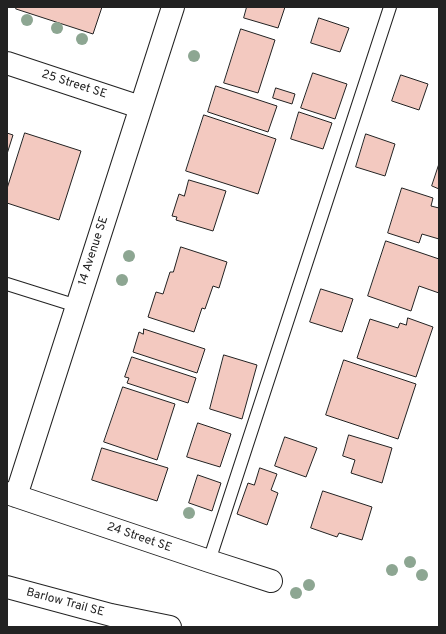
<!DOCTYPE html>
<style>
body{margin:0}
#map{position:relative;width:446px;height:634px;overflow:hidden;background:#fff;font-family:Overpass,sans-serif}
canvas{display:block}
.frame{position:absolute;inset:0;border:8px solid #222;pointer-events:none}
</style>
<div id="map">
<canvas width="446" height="634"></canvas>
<div class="frame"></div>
</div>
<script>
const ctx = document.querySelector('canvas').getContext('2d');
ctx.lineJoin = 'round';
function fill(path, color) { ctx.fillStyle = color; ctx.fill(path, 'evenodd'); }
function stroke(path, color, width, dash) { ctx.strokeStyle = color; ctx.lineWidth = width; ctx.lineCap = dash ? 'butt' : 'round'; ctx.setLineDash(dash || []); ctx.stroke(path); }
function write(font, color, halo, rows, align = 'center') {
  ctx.font = font + ' Overpass,sans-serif'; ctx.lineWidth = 3; ctx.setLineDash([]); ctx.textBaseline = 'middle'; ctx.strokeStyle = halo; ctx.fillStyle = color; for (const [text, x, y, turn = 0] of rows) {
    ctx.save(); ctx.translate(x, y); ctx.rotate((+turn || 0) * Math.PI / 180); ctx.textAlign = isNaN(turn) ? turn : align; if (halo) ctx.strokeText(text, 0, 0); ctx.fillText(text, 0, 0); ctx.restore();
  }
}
const building = new Path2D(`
 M17,7H102L93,34L16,9Z
 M247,7H285L278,28L244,18Z
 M319,18L349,28L340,52L311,43Z
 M241,29L275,40L258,93L224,83Z
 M313,73L347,84L335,119L301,108Z
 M401,75L428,84L419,110L392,101Z
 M216,86L277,106L268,132L208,112Z
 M276,88L295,94L292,104L273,98Z
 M299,112L332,123L323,149L291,139Z
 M204,115L276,139L258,194L186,171Z
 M7,133L13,135L7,154Z
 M25,133L81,151L59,220L7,203V189Z
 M366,134L395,144L385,176L356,167Z
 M439,164V189L432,186Z
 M189,180L226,191L213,231L176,220L177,217L172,216L179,194L184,196Z
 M402,188L433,198L431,206L439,208V239L422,234L419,243L388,233Z
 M386,241L439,259V293L419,286L411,311L368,296Z
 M181,247L227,262L219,288L213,286L205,309L202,308L194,332L148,317L156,292L163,294L170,272H173Z
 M321,289L353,299L342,332L310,322Z
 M408,318L433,327L416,377L357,358L370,319L398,328L400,323L406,325Z
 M144,329L205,349L197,373L133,352L139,332L143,334Z
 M224,355L257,365L242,419L210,409Z
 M132,357L196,378L188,403L127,383L129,378L125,377Z
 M344,360L416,384L398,439L326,415Z
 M123,387L175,404L157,460L104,442Z
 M198,423L231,434L220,467L187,457Z
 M349,435L392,448L382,483L351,473L355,460L343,456Z
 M285,437L317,448L306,477L275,466Z
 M102,448L168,468L157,501L92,480Z
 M260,468L277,474L271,490L278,493L267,525L237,514L248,483L254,485Z
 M198,475L221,483L212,511L189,503Z
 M323,491L372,507L362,540L339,533L337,537L311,528Z`);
fill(building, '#f3c9c0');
stroke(building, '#222', 1);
const lane = new Path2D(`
 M7,284L77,306
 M209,561L390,7`);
const street = new Path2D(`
 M7,63L140,107
 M7,493L209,561L271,581
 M16,496L173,7`);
const secondary = new Path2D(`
 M7,587L111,615L170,627`);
stroke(lane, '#222', 14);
stroke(street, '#222', 24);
stroke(secondary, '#222', 24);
stroke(lane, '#fff', 12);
stroke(street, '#fff', 22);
stroke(secondary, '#fff', 22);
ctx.fillStyle = '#8da692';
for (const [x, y] of [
 [27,20],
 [57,28],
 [82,39],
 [194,56],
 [129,256],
 [122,280],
 [189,513],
 [410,562],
 [392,570],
 [422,575],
 [309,585],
 [296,593]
]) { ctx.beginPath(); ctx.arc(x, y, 6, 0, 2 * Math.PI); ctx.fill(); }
write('12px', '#222', '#fff', [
 ["25 Street SE",74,85,18],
 ["14 Avenue SE",94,251,-72],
 ["24 Street SE",139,538,19],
 ["Barlow Trail SE",65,603,15]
]);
</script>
